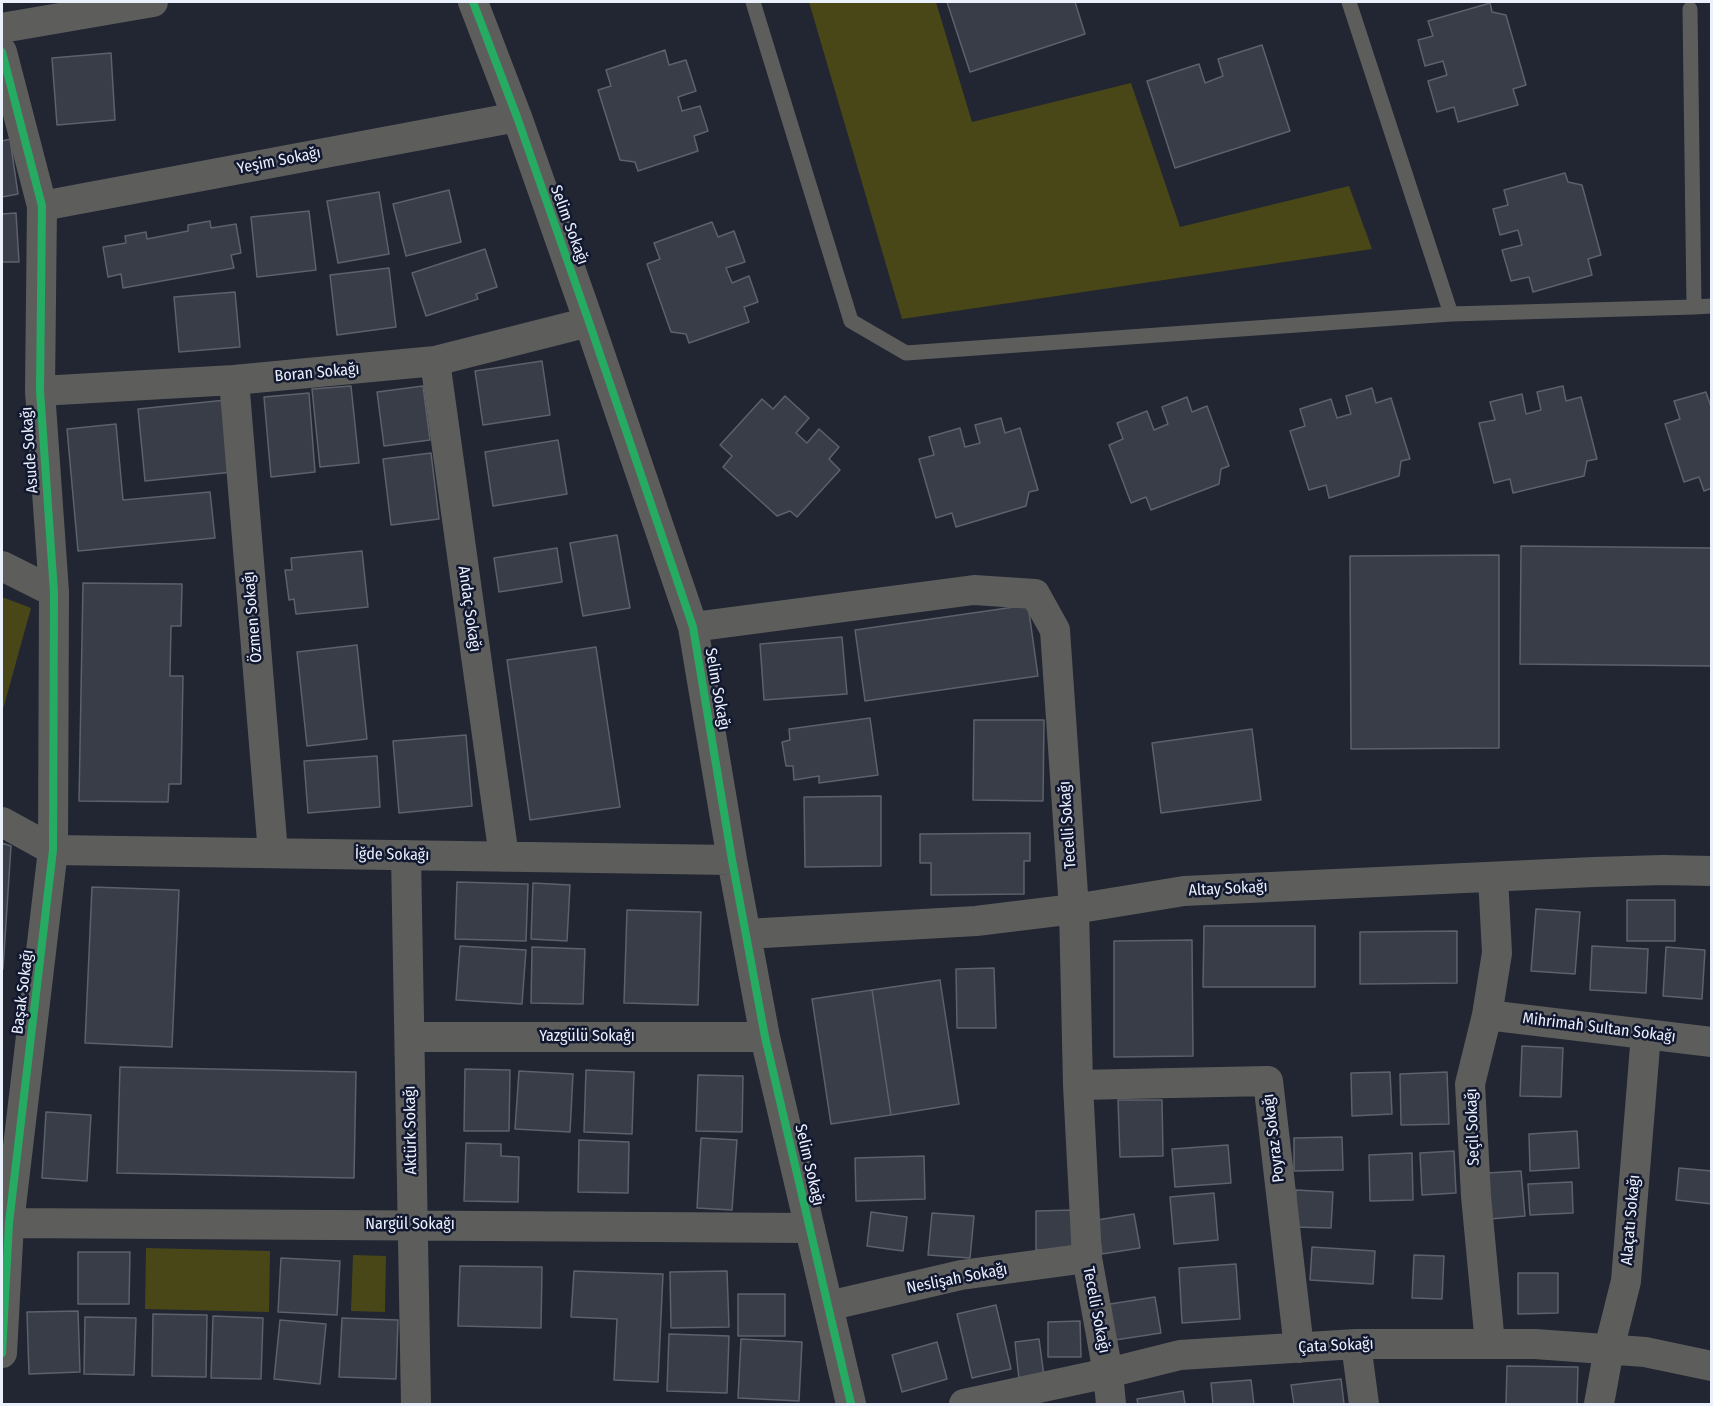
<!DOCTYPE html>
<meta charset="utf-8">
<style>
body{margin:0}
#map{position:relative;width:1713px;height:1406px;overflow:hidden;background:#212632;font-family:"Fira Sans Condensed",sans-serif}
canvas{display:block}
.frame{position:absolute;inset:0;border:3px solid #ebf0fd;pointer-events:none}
</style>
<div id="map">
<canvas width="1713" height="1406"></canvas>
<div class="frame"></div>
</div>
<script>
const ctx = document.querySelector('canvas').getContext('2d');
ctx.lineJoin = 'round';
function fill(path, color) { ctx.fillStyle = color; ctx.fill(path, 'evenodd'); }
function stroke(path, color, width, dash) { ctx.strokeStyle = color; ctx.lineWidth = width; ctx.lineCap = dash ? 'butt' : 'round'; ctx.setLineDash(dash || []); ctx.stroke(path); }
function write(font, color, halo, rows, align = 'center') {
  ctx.font = font + ' "Fira Sans Condensed",sans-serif'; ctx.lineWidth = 5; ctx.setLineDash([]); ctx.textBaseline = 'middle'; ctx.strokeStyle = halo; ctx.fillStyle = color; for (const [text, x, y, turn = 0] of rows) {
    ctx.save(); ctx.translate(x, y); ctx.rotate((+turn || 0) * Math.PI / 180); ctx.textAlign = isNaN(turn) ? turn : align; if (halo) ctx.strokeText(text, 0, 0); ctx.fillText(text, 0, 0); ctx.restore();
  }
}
fill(new Path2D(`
 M809,2H936L972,122L1131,83L1180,227L1349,186L1372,249L902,319Z
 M2,597L31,608L2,713Z
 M146,1248L270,1251L269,1312L145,1309Z
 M353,1255L386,1256L385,1312L351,1311Z`), '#494718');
const building = new Path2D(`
 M947,2H1075L1085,34L970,72Z
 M1490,3L1492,12L1506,15L1526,85L1513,89L1518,105L1458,122L1454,107L1437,112L1428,81L1447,75L1443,61L1425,66L1418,40L1433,36L1428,21Z
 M1262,45L1290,131L1175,168L1147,81L1199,64L1205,83L1223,76L1218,59Z
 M665,50L669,65L686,60L696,91L678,97L682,111L700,106L708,131L694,136L698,151L638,171L635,162L620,160L598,90L611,86L606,70Z
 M111,53L115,120L57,125L52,58Z
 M10,139L18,194L2,197V141Z
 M1565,173L1568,182L1582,185L1601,255L1588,259L1592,275L1533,292L1529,277L1511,281L1502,250L1522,245L1518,230L1500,235L1493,209L1508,205L1504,190Z
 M449,190L461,242L406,256L393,204Z
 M379,192L389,254L338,263L327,201Z
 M309,211L316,270L257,277L251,217Z
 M16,213L19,262H2V214Z
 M210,221L211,228L236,224L241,253L231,255L234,268L123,288L121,274L108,277L103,247L126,243L125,236L146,232L147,239L188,231V225Z
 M712,222L718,237L734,231L745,262L726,268L732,283L749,276L758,302L744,307L749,322L689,343L686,334L671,332L647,264L660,259L654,243Z
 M485,249L497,287L476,294L478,299L426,316L412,273Z
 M389,268L396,327L337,335L330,275Z
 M235,292L240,347L179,352L174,297Z
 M542,361L550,415L483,425L475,371Z
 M351,386L359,463L320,467L312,389Z
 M423,386L430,440L384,446L377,392Z
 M1563,386L1566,401L1581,397L1597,459L1587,461L1584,476L1513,493L1510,479L1494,483L1479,423L1495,420L1490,402L1522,394L1526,414L1541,410L1537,392Z
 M1372,388L1376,403L1391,398L1410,459L1401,461L1399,476L1329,498L1326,485L1309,490L1290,431L1305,426L1300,409L1331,399L1337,418L1351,414L1346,396Z
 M1706,392L1712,410V488L1704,491L1699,477L1684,482L1665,424L1680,419L1674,401Z
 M309,393L315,472L271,477L264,397Z
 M785,396L809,418L796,433L807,443L819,429L839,447L829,459L840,470L797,517L790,511L777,516L723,467L732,456L720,445L762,399L773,409Z
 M1187,397L1192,412L1207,406L1229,466L1221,469L1219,484L1151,510L1146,497L1131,503L1109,445L1123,439L1117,423L1147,411L1154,430L1168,424L1162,407Z
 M226,400L233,472L145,481L138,409Z
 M1001,418L1005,433L1020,428L1038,490L1029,492L1026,506L956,527L952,513L936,518L919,459L934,455L929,437L960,428L965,447L980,443L975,425Z
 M116,424L123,500L210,492L215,538L78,551L67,429Z
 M558,440L567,494L493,506L485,452Z
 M431,453L439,519L391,525L383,459Z
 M617,535L630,608L583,616L570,543Z
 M1521,546L1712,548V666L1520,664Z
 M557,548L562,582L499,592L494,558Z
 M362,551L368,607L296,614L294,599L289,600L285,570H292L291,558Z
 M1499,555V748L1351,749L1350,556Z
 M83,583L182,584L181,626H171L170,676H183L181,784H169L168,802L79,801Z
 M1028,605L1038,676L865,701L855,630Z
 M842,637L847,694L764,700L760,644Z
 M357,645L367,739L307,746L297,652Z
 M596,647L620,807L530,820L507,660Z
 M870,718L878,775L819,783V776L794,780L793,766H786L782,742L790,740L789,729Z
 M974,720H1044L1043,801L973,800Z
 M1252,729L1261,800L1161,813L1152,743Z
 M466,735L472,806L399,813L393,741Z
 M377,756L380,807L308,813L304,761Z
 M881,796V866L805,867L804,797Z
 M1030,833V861H1024V894L931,895V863H920V834Z
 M2,843L11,846L3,969H2Z
 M457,882L528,884L526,941L455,939Z
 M533,883L570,885L567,941L531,939Z
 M92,887L179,890L172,1047L85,1043Z
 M1627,900H1675V941H1627Z
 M1536,909L1580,912L1575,974L1531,971Z
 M627,910L701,912L698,1005L624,1003Z
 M1204,926H1315V987H1203Z
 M1457,931V983L1360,984V932Z
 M1192,940L1193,1056L1114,1057V941Z
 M460,946L526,950L522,1004L456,1000Z
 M1592,946L1648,949L1646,993L1590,990Z
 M532,947L585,949L583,1004L531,1003Z
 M1666,947L1705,950L1702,999L1663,996Z
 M994,968L996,1028H957L956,969Z
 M940,980L959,1104L891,1115L872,990Z
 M872,990L891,1115L831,1124L812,999Z
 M1522,1046L1563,1048L1561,1097L1520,1096Z
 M120,1067L356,1072L354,1178L117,1173Z
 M465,1069L510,1070L509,1131H464Z
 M586,1070L634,1072L632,1134L584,1132Z
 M519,1071L573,1074L570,1132L515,1129Z
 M1390,1072L1392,1114L1352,1116L1351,1073Z
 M1447,1072L1449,1124L1401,1125L1400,1074Z
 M698,1075L743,1076L742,1132L696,1131Z
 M1118,1100H1162L1163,1156L1120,1157Z
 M46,1112L91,1115L87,1181L42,1178Z
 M1577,1131L1579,1168L1530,1171L1529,1134Z
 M1342,1137L1343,1170L1294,1171V1138Z
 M701,1138L737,1140L732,1210L697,1208Z
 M579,1140L629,1142L628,1193L578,1192Z
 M466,1143L501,1144V1156L519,1157L518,1202L464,1201Z
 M1228,1145L1231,1183L1175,1187L1172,1149Z
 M1454,1151L1456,1193L1422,1195L1420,1153Z
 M1412,1153L1413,1200L1370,1201L1369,1155Z
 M924,1156L925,1199L856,1201L855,1158Z
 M1679,1168L1712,1171V1204L1676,1200Z
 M1521,1171L1525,1216L1490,1219L1487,1173Z
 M1572,1182L1573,1213L1530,1215L1528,1184Z
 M1296,1190L1333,1192L1331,1228L1294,1227Z
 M1214,1193L1218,1240L1174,1244L1170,1197Z
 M1075,1210V1250H1036V1211Z
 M871,1212L907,1217L903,1251L867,1246Z
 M932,1213L974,1216L970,1258L928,1255Z
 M1134,1214L1140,1248L1102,1254L1097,1220Z
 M1312,1247L1375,1251L1373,1284L1310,1280Z
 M78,1252H130L129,1304H78Z
 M1414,1255L1444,1256L1442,1299L1412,1298Z
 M281,1258L340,1261L337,1315L278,1312Z
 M1236,1264L1240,1319L1182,1323L1179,1268Z
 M460,1266L542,1267L541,1328L458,1326Z
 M574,1271L663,1274L658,1382L614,1380L617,1319L571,1317Z
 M727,1271L729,1327L671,1328L670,1272Z
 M1518,1273H1558V1313L1518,1314Z
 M738,1294H785V1336H738Z
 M1155,1297L1161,1333L1115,1340L1110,1304Z
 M996,1305L1011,1369L972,1378L957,1314Z
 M78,1311L80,1372L29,1374L27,1312Z
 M153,1314L207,1315L206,1377L152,1376Z
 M213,1316L263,1318L261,1379L211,1378Z
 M85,1317L136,1318L134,1375L84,1374Z
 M342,1318L398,1320L396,1379L339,1377Z
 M280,1320L326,1324L320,1384L274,1379Z
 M1080,1321L1081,1357H1048V1322Z
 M669,1334L729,1336L727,1393L667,1391Z
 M741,1339L802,1342L799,1401L738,1398Z
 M1039,1339L1044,1376L1019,1379L1015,1342Z
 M937,1342L947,1379L902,1392L892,1355Z
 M1507,1366L1578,1367L1577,1404H1506Z
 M1341,1379L1344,1404H1294L1291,1385Z
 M1251,1380L1254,1404H1213L1211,1383Z
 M1183,1391L1185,1404H1138L1137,1399Z`);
fill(building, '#393d47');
stroke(building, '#5d616c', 1.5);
stroke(new Path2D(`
 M753,2L851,321L906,353L1451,314L1694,307L1690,9
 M1349,2L1451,314
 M1694,307L1712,306`), '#5d5e5c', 15);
stroke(new Path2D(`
 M473,2L517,117L589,322L693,627L732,860L765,1037L851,1404
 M2,28L153,2
 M2,52L42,206L40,391L54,592L53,850L9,1223L2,1353
 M42,206L517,117
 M435,361L504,857
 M234,380L273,853
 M40,391L234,380L435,361L589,322
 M2,566L54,592
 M693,627L974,590L1035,594L1055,630L1074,909L1078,1085L1087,1258L1108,1373L1111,1404
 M2,822L53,850L732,860
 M406,855L416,1404
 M746,934L976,921L1074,909L1184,891L1594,872L1663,870L1712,871
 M1487,1015L1712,1042
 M410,1037H765
 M1078,1085L1268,1081L1299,1348
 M9,1223L810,1228
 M828,1306L961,1275L1087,1258
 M1356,1344L1364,1404
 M1490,1344L1476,1196L1470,1084L1487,1015L1497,953L1493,877
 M964,1404L1108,1373L1180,1355L1356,1344H1535L1645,1352L1712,1366
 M1599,1404L1609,1349L1626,1281L1646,1034`), '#5d5e5c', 30);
stroke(new Path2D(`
 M473,2L517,117L589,322L693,627L732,860L765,1037L851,1404
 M2,52L42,206L40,391L54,592L53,850L9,1223L2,1353`), '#26ab63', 8);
write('16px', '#ebf0fd', '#11182f', [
 ["Yeşim Sokağı",279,161,-11],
 ["Selim Sokağı",569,225,70],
 ["Boran Sokağı",317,373,-5],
 ["Asude Sokağı",30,450,-94],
 ["Andaç Sokağı",469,609,82],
 ["Özmen Sokağı",253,617,-95],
 ["Selim Sokağı",717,689,80],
 ["Tecelli Sokağı",1068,825,-94],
 ["İğde Sokağı",392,855,1],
 ["Altay Sokağı",1228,889,-3],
 ["Başak Sokağı",23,992,-83],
 ["Mihrimah Sultan Sokağı",1599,1028,7],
 ["Yazgülü Sokağı",587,1037],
 ["Seçil Sokağı",1473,1127,-92],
 ["Aktürk Sokağı",411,1130,-91],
 ["Poyraz Sokağı",1274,1138,-97],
 ["Selim Sokağı",809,1165,77],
 ["Alaçatı Sokağı",1631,1220,-85],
 ["Nargül Sokağı",410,1225],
 ["Neslişah Sokağı",957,1279,-11],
 ["Tecelli Sokağı",1096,1310,79],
 ["Çata Sokağı",1336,1346,-3]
]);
</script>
